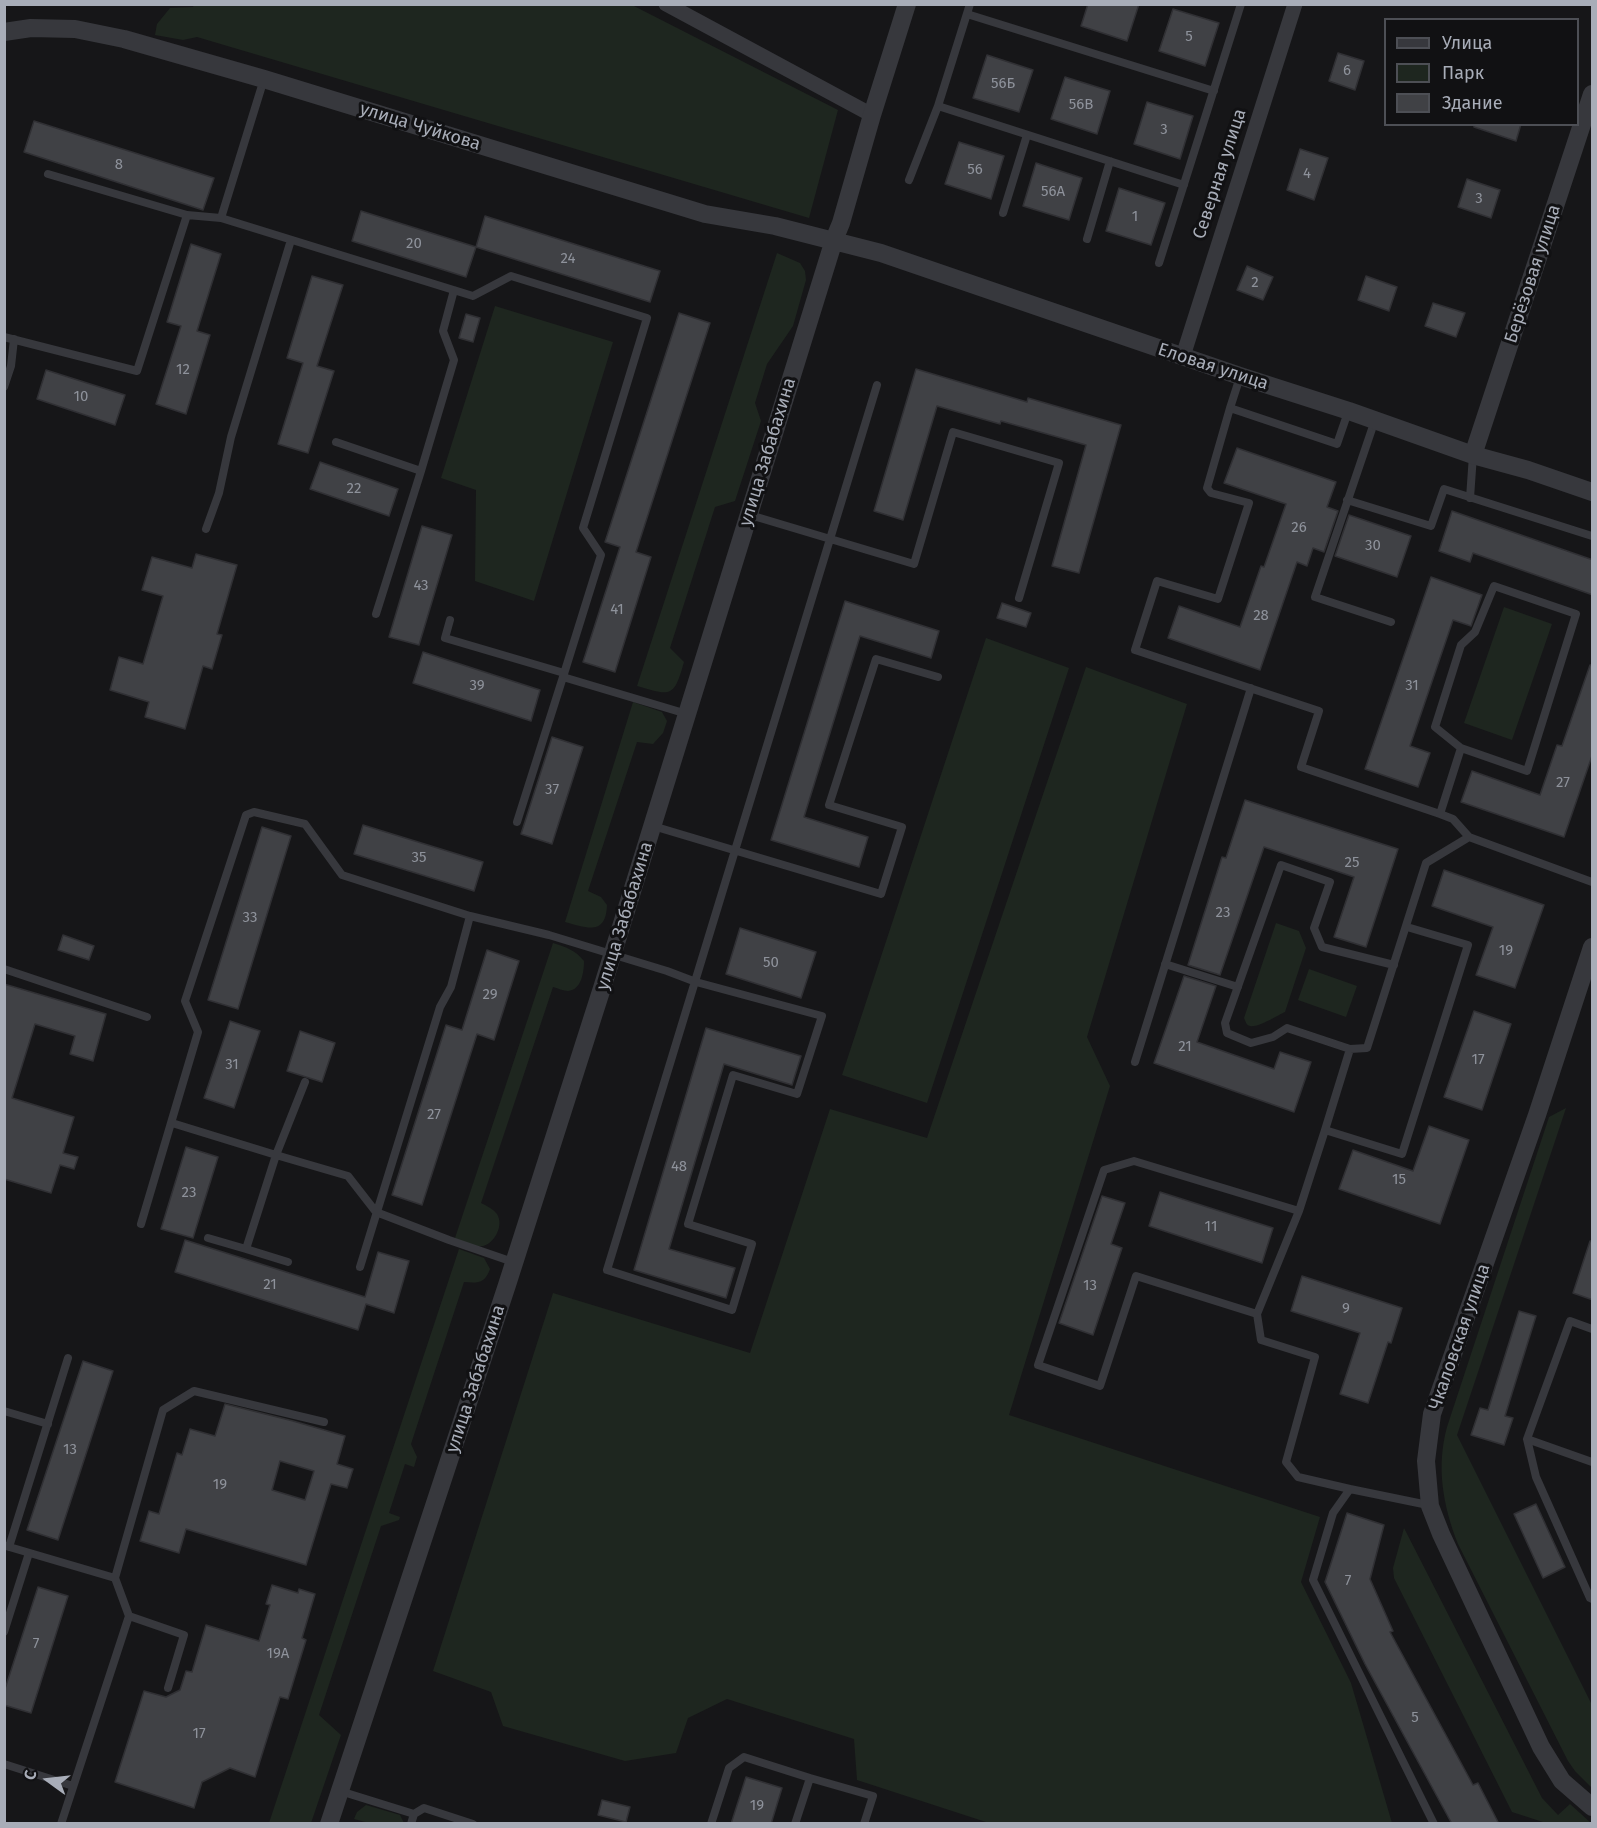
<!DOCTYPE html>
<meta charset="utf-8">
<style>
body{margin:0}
#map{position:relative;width:1597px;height:1828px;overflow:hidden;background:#161618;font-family:"Fira Sans",sans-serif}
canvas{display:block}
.frame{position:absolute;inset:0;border:6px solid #a8adb8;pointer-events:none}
.legend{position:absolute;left:1384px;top:18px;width:195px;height:108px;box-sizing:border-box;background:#111113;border:2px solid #4d4f55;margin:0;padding:8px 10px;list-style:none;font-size:18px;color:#a8adb8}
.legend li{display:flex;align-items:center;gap:12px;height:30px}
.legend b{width:30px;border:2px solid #4d4f55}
.north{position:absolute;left:18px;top:1750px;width:60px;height:60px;-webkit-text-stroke:4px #111113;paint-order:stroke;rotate:285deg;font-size:16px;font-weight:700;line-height:24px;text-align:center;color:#a8adb8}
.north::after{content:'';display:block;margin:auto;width:21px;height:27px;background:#a8adb8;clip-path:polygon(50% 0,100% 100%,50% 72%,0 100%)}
</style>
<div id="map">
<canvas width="1597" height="1828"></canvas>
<div class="frame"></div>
<ul class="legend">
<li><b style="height:8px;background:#37383d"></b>Улица</li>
<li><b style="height:16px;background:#1e261f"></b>Парк</li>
<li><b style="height:16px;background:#404145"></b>Здание</li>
</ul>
<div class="north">С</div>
</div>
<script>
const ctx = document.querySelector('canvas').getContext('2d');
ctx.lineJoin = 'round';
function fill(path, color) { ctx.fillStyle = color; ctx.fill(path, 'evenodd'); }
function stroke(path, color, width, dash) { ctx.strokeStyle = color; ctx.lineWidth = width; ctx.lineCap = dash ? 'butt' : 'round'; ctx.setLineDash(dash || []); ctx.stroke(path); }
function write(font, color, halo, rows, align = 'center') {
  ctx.font = font + ' "Fira Sans",sans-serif'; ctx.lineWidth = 6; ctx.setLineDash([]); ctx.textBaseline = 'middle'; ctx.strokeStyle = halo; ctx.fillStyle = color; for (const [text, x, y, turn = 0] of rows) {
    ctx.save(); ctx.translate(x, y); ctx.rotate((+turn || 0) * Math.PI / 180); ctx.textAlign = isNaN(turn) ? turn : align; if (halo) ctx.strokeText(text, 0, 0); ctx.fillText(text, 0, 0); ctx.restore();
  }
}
fill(new Path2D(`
 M194,5H632L838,110L809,218L197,37L183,40L155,35L157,24L170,8L193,7Z
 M777,253L800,263L805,271L806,280L793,326L767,364L755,403L761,421L735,501L715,507L670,648L684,662C674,698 671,696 637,686Z
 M495,306L613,342L534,601L475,581L476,490L441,478Z
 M1504,607L1552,624L1512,740L1464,723Z
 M986,638L1069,668L927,1103L842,1075Z
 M1086,667L1187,704L1087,1037L1110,1086L1009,1415L1320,1517L1301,1582L1351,1683L1392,1823H989L857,1780L854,1739L727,1699L688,1718L676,1753L625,1761L503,1726L491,1692L433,1671L553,1293L750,1353L830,1109L927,1138Z
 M633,702L662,712L667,721L663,733L653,744L637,742L588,891L601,897L607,905C606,936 587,928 565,922Z
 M1276,923L1299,931L1306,948L1285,1012C1278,1015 1258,1028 1250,1026C1246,1025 1246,1022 1244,1018Z
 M553,943C566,947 575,950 584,961C584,971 582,990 568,991C564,991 557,988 553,987L481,1203C487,1206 493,1209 497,1214C504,1225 495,1243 483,1246C473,1248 464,1243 454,1241Z
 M1309,969L1357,986L1346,1017L1298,1000Z
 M1566,1108L1457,1435L1592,1705V1788L1575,1771L1568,1761L1458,1544C1443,1506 1436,1467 1447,1427L1549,1117Z
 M459,1249L484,1258L490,1269C485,1284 477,1283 464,1282L411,1444L417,1457L414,1467L405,1464L389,1513L400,1517L399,1520L381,1526L319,1715L341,1735L311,1823H269Z
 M1404,1528L1542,1798L1558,1815L1570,1804L1591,1823H1546L1512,1812L1394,1578L1393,1568Z
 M366,1805L400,1815L404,1823H369L354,1819L357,1812Z`), '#1e261f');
const building = new Path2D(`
 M1088,4H1139L1127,41L1081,26Z
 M1173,9L1219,23L1205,66L1159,51Z
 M1338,53L1364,61L1355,90L1329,81Z
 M987,55L1033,70L1019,112L973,98Z
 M1065,77L1110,91L1097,134L1051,119Z
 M1147,102L1193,116L1180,159L1134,144Z
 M34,121L214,178L203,210L24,152Z
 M1474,124H1521L1516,141L1474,127Z
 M959,142L1004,156L991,199L945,184Z
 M1300,149L1328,158L1314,200L1287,190Z
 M1036,163L1082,178L1069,220L1023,206Z
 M1467,179L1500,190L1491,218L1458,207Z
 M1119,188L1165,203L1151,245L1106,231Z
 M361,211L476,247L466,277L352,241Z
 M485,216L660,271L650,302L476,247Z
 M191,244L221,254L197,331L210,335L186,414L156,404L181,326L167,322Z
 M1247,266L1273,277L1263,300L1237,290Z
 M312,276L343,285L317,366L334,371L308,453L278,444L303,363L287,358Z
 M1366,276L1397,287L1389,311L1358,300Z
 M1433,303L1465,313L1456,337L1425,326Z
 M679,313L710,323L636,552L651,557L615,672L583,662L620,547L605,542Z
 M466,314L480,318L473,342L459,338Z
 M916,369L1027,402L1028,398L1121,425L1079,573L1052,566L1086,445L1001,421L1000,424L937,406L903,520L874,511Z
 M46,370L125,395L115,425L37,399Z
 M1237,448L1336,482L1327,507L1338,511L1324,552L1313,548L1307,566L1297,562L1260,670L1168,638L1179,606L1240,627L1261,566L1264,567L1286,504L1224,483Z
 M320,462L398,489L389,516L310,489Z
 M1452,511L1593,560V595L1473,553L1470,562L1439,551Z
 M1349,515L1411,536L1397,577L1335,556Z
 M422,526L452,535L419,645L389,637Z
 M196,554L237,565L217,634L222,635L212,669L203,666L185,729L145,717L149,702L110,690L119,657L143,664L163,596L142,590L152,557L192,568Z
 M1431,577L1482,595L1471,626L1453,620L1410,746L1430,753L1418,787L1365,769Z
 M845,601L939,631L931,658L860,636L804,817L868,837L859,867L771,840Z
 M1002,603L1031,613L1026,627L997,618Z
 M423,652L540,690L531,721L413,683Z
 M1590,665H1593V753L1564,837L1461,802L1472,771L1540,795L1557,745L1562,746Z
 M552,737L583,747L552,844L521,834Z
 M1245,800L1398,849L1366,947L1334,937L1354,877L1264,847L1220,975L1188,965L1222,857L1226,858Z
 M363,825L483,862L474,891L354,854Z
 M262,827L291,836L238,1009L208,1000Z
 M1444,870L1544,905L1515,988L1476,975L1493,927L1432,906Z
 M740,928L816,952L801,998L726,974Z
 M63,935L94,946L89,960L58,950Z
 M487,950L519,961L494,1040L477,1034L422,1205L392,1195L446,1025L462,1030Z
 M1184,976L1216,986L1197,1042L1274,1069L1280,1052L1311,1062L1294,1112L1154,1063Z
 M4,984L106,1014L93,1061L70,1054L75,1036L35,1024L12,1098L74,1117L63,1153L78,1157L74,1169L60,1165L51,1193L4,1179Z
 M1474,1011L1511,1024L1482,1110L1444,1097Z
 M230,1021L260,1031L234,1108L204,1098Z
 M706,1028L801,1056L792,1085L724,1064L669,1249L735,1268L726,1298L634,1270Z
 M300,1031L335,1043L322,1082L287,1071Z
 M1429,1126L1469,1140L1440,1224L1339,1189L1353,1150L1413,1171Z
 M186,1147L218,1157L193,1238L161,1229Z
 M1160,1192L1273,1228L1262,1263L1149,1226Z
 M1102,1196L1125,1203L1111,1244L1122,1248L1093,1335L1059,1323Z
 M185,1240L365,1297L378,1252L409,1261L394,1313L366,1304L358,1330L175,1272Z
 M1590,1241H1593V1300L1573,1293Z
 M1302,1276L1402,1308L1391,1343L1388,1342L1368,1403L1340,1394L1360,1333L1291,1311Z
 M1519,1311L1536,1316L1505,1416L1513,1418L1504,1445L1471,1435L1480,1408L1488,1410Z
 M83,1361L113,1371L58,1540L27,1530Z
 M225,1404L293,1421L345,1436L337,1464L353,1469L347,1488L331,1484L306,1565L186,1529L179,1553L140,1541L149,1511L159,1514L177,1453L182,1455L190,1429L215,1436ZM280,1461L314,1471L305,1500L272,1490Z
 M1536,1504L1565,1567L1543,1578L1514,1514Z
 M1347,1513L1384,1525L1370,1579L1393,1631L1390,1632L1473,1785L1478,1783L1499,1824H1452L1365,1664L1325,1582Z
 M272,1585L298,1593L299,1589L315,1594L302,1638L306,1640L288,1699L280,1697L255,1777L230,1768L202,1782L194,1808L115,1782L144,1691L166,1697L180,1690L186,1671L192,1672L206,1625L259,1641L270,1605L266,1604Z
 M38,1587L68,1596L31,1713L4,1705V1692Z
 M746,1777L782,1788L771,1824H731Z
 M602,1800L630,1807L626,1822L598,1815Z`);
fill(building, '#404145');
stroke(building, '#303034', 1.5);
stroke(new Path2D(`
 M967,14L1214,91
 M938,106L1184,185
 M48,174L187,215
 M909,180L938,106L970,4
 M1003,213L1027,135
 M221,218L473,296L511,276L647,318L583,528L601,555L563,677L687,714
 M1087,239L1110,161
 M1159,263L1241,4
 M4,337L137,371L187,215L221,218L264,79
 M1240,377L1230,408L1337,444L1348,412
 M4,387L11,366L14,339
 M1230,408L1207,488L1211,493L1249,503L1218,599L1157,581L1135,650L1319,711L1301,767L1440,814
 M1375,420L1315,597L1391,622
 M336,442L421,471
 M1470,498L1473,455
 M1347,500L1431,526L1444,489L1592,536
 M750,515L914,564L953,432L1059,463L1019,598
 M206,529L219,493L231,437L291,240
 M1494,586L1576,614L1527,771L1461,748L1435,727L1461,645L1475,632Z
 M376,614L421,471L454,360L443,331L454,290
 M450,620L445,638L564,673
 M1461,748L1440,814L1453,819L1469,837L1592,882
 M517,822L563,677
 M653,826L881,894L902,827L829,805L876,659L938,677
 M1165,964L1238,987
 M4,969L147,1017
 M1350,1049L1287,1028L1273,1037L1251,1043L1227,1033L1225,1023L1281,865L1330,882L1314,928L1322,947L1394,965
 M1135,1062L1251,688
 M172,1123L276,1155L348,1176L376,1212L449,1240L513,1262
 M1325,1130L1350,1049L1367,1048L1426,863L1469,837
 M1299,1211L1325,1130L1402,1154L1468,945L1407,927
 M141,1224L198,1032L185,1001L246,815L254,812L305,824L342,875L470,916L549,935L667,971L696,982L822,1016L797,1094L733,1075L688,1224L752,1244L732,1310L607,1270L877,385
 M208,1238L246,1249L276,1155L305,1082
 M246,1249L288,1262
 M360,1267L440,1007L451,987L470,916
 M1257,1314L1299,1211L1134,1161L1104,1170L1038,1365L1100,1386L1136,1276L1257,1314L1261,1340L1315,1357L1286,1462L1298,1477L1350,1489
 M1592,1329L1570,1321L1527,1439L1536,1477L1590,1598L1592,1599
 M4,1411L48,1424
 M1527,1439L1592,1462
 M1428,1505L1350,1489L1333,1513L1313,1580L1434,1824
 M6,1546L115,1578
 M9,1547L68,1358
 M129,1616L115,1578L163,1410L194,1391L324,1422
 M4,1632L29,1553
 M4,1764L73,1786
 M810,1778L873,1796L864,1824
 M340,1791L414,1814L411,1824
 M414,1814L424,1808L473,1824
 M61,1824L129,1616L184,1635L168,1688
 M711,1824L729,1768L744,1757L810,1778L795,1824`), '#37383d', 8);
stroke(new Path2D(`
 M666,4L872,115
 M1183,356L1295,4`), '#37383d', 15);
stroke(new Path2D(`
 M4,32L31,28L75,29L124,39L264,79L705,214L775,226L881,253L1240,376L1349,411L1473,455L1528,470L1592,492
 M1473,455L1592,94
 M1592,947L1537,1115L1432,1414L1426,1461L1430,1506L1441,1534L1541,1747L1562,1781L1592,1807
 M329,1824L507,1285L603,985L834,240L841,223L872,115L907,4`), '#37383d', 18);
write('15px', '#8e929b', null, [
 ["5",1189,37],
 ["6",1347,71],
 ["56Б",1003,84],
 ["56В",1081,105],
 ["3",1164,130],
 ["8",119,165],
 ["56",975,170],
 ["4",1307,174],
 ["56А",1053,192],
 ["3",1479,199],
 ["1",1135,217],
 ["20",414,244],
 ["24",568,259],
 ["2",1255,283],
 ["12",183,370],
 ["10",81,397],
 ["22",354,489],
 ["26",1299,528],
 ["30",1373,546],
 ["43",421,586],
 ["41",617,610],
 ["28",1261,616],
 ["39",477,686],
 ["31",1412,686],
 ["27",1563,783],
 ["37",552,790],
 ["35",419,858],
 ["25",1352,863],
 ["23",1223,913],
 ["33",250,918],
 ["19",1506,951],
 ["50",771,963],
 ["29",490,995],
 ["21",1185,1047],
 ["17",1478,1060],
 ["31",232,1065],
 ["27",434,1115],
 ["48",679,1167],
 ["15",1399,1180],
 ["23",189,1193],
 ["11",1211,1227],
 ["21",270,1285],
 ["13",1090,1286],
 ["9",1346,1309],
 ["13",70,1450],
 ["19",220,1485],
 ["7",1348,1581],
 ["7",36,1644],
 ["19А",278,1654],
 ["5",1415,1718],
 ["17",199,1734],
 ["19",757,1806]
]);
write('18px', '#a8adb8', '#111113', [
 ["улица Чуйкова",420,127,17],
 ["Северная улица",1220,174,-72],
 ["Берёзовая улица",1533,274,-72],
 ["Еловая улица",1213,367,18],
 ["улица Забабахина",768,452,-73],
 ["улица Забабахина",625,916,-73],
 ["Чкаловская улица",1460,1337,-71],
 ["улица Забабахина",476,1379,-72]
]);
</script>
